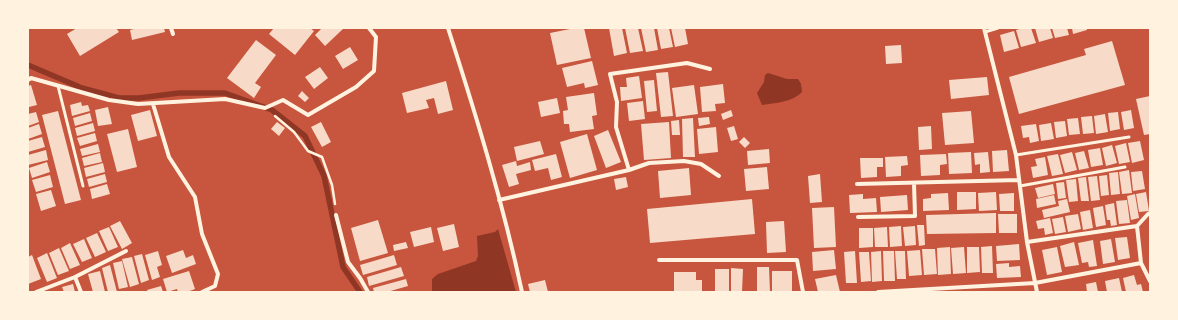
<!DOCTYPE html>
<style>
body{margin:0}
#map{position:relative;width:1178px;height:320px;overflow:hidden;background:#c8553d;font-family:Figtree,sans-serif}
canvas{display:block}
.frame{position:absolute;inset:0;border:29px solid #fff3e0;pointer-events:none}
</style>
<div id="map">
<canvas width="1178" height="320"></canvas>
<div class="frame"></div>
</div>
<script>
const ctx = document.querySelector('canvas').getContext('2d');
ctx.lineJoin = 'round';
function fill(path, color) { ctx.fillStyle = color; ctx.fill(path, 'evenodd'); }
function stroke(path, color, width, dash) { ctx.strokeStyle = color; ctx.lineWidth = width; ctx.lineCap = dash ? 'butt' : 'round'; ctx.setLineDash(dash || []); ctx.stroke(path); }
fill(new Path2D(`
 M768,73L787,79H798L801,84L802,92C793,102 775,103 762,105L757,93L764,82L765,75Z
 M498,229L516,292H432V279L438,274L476,261L478,256L477,236L495,232Z`), '#8f3625');
stroke(new Path2D(`
 M28,65L82,88L119,98H139L179,93H225L272,110L305,136L324,176L343,267L360,292`), '#8f3625', 5.5);
fill(new Path2D(`
 M77,28H116L119,32L80,56L67,34Z
 M138,28H164L165,32L132,40L130,30Z
 M274,28H310L314,31L295,55L269,34Z
 M322,28H344L325,46L315,35Z
 M575,28H584L591,58L557,65L550,33Z
 M609,28H622L627,53L614,56Z
 M625,28H638L643,51L630,53Z
 M641,28H654L658,50L646,52Z
 M657,28H669L673,47L661,49Z
 M671,28H685L688,44L675,47Z
 M1023,28H1031L1036,43L1021,47L1016,30Z
 M1035,28H1050L1053,38L1039,42Z
 M1052,28H1067L1069,35L1055,38Z
 M1072,28H1087V30L1073,34Z
 M1014,31L1019,48L1004,52L1000,35Z
 M256,40L276,55L255,83L261,87L254,98L227,78Z
 M1112,41L1125,85L1019,114L1009,77L1086,55L1084,49Z
 M901,45L902,63L886,64L885,46Z
 M350,47L358,60L343,69L335,56Z
 M592,61L598,85L585,88L584,83L567,87L562,68Z
 M320,67L328,78L314,89L305,77Z
 M668,72L673,116L661,117L656,73Z
 M639,76L642,98L621,101L620,87H627L626,78Z
 M987,77L989,95L951,99L949,80Z
 M654,80L657,111L647,112L644,81Z
 M446,81L453,110L438,114L434,98L426,100L429,108L407,113L402,93Z
 M723,84L725,103L715,104L716,111L702,112L700,87Z
 M31,85L37,105L29,107L28,86Z
 M694,85L698,114L676,117L672,88Z
 M302,91L309,98L305,102L298,96Z
 M594,93L597,115L592,116L594,129L570,132L569,124H564L563,111L568,110L566,97Z
 M1150,96V134L1144,135L1136,99Z
 M557,98L560,113L541,117L538,102Z
 M643,101L645,119L629,121L627,103Z
 M81,102L82,106L88,105L90,111L72,116L70,105Z
 M108,107L112,124L98,126L95,110Z
 M150,110L157,136L138,141L131,115Z
 M731,110L733,116L723,120L721,114Z
 M1131,110L1134,128L1124,130L1121,112Z
 M58,111L81,200L65,204L42,115Z
 M971,111L974,143L945,145L942,113Z
 M36,112L39,122L28,126V114Z
 M1118,112L1120,129L1110,131L1108,113Z
 M90,113L92,121L75,126L73,118Z
 M1105,114L1108,132L1096,134L1094,116Z
 M1092,116L1094,133L1083,134L1081,117Z
 M709,117L710,124L699,126L698,118Z
 M693,118L695,157H683L682,119Z
 M1078,118L1080,134L1069,135L1067,119Z
 M679,120L680,135H672L671,121Z
 M1065,121L1067,136L1056,138L1054,122Z
 M277,122L285,128L279,136L271,129Z
 M321,122L331,142L322,147L311,127Z
 M669,122L671,158L644,160L641,124Z
 M93,123L95,131L77,136L75,128Z
 M1051,123L1054,139L1041,141L1039,125Z
 M39,124L42,134L28,139V128Z
 M1036,124L1039,141L1030,143L1029,137L1023,138L1021,126Z
 M734,126L738,139L731,141L727,128Z
 M931,126L932,149L919,150L918,127Z
 M716,127L718,152L699,154L697,129Z
 M128,129L137,167L117,172L107,134Z
 M608,130L621,162L606,168L594,136Z
 M95,133L97,141L80,146L77,138Z
 M587,134L597,170L570,178L560,142Z
 M42,137L45,147L28,152V141Z
 M744,137L750,143L745,148L739,142Z
 M540,141L544,154L517,161L514,147Z
 M1140,141L1144,160L1132,163L1128,143Z
 M1126,143L1130,162L1119,164L1115,146Z
 M98,144L100,152L82,156L80,149Z
 M1112,145L1117,163L1106,166L1102,148Z
 M1100,148L1103,165L1091,167L1088,150Z
 M769,149L770,163L748,165L747,151Z
 M46,150L48,160L28,165V155Z
 M1007,150L1009,171L993,172L992,151Z
 M1084,151L1089,168L1079,170L1075,153Z
 M971,152L972,173L949,174L948,153Z
 M988,152L990,172L980,173V164L975,165L974,153Z
 M1072,152L1077,170L1065,173L1060,155Z
 M100,153L102,162L84,166L82,158Z
 M556,154L562,177L551,180L548,168L535,171L532,160Z
 M946,154L947,164L940,165V175L921,176L920,155Z
 M1058,154L1063,174L1052,176L1047,156Z
 M907,156L908,165L901,166V176L886,177L885,157Z
 M1045,157L1048,175L1033,178L1031,167L1037,166L1035,159Z
 M860,158H883V167H877V177L861,178Z
 M516,161L517,166L530,162L531,170L516,174L519,184L509,187L502,165Z
 M47,162L50,172L32,178L29,168Z
 M103,163L105,172L86,177L84,168Z
 M767,167L769,189L746,191L744,169Z
 M689,168L691,195L660,198L658,171Z
 M1129,170L1132,193L1122,194L1119,172Z
 M1142,171L1145,189L1133,191L1131,172Z
 M1118,172L1120,194L1111,195L1109,173Z
 M105,174L107,182L89,187L87,179Z
 M820,174L822,202L810,203L808,176Z
 M50,175L53,187L36,192L32,180Z
 M1107,175L1109,195L1101,196L1099,176Z
 M1097,176L1100,200L1091,201L1088,177Z
 M626,177L628,187L616,190L614,179Z
 M1086,177L1089,201H1081L1078,178Z
 M1076,179L1078,201L1069,202L1066,180Z
 M1064,182L1066,198L1058,199L1056,183Z
 M107,184L110,194L92,199L90,189Z
 M1053,184L1055,194L1038,198L1035,188Z
 M51,190L56,206L41,211L36,194Z
 M957,192H976V209L957,210Z
 M996,192L997,210L979,211L978,193Z
 M1146,192L1149,211L1139,212L1136,194Z
 M948,193L949,210L923,211V199L931,198V194Z
 M1014,193V211H1000L999,194Z
 M863,194V199L876,198L877,212L850,213L849,195Z
 M1135,194L1139,218L1131,220L1127,196Z
 M907,195L908,210L881,212L880,197Z
 M1054,195L1056,204L1037,208L1036,199Z
 M752,199L755,234L650,243L647,209Z
 M1067,199L1070,212L1044,218L1042,210L1059,206L1058,201Z
 M1127,200L1130,223L1119,224L1116,201Z
 M1114,203L1117,225L1111,226L1110,220H1107L1105,205Z
 M1103,206L1106,225L1096,227L1093,208Z
 M834,207L836,247L814,248L812,208Z
 M1090,210L1093,228L1083,230L1080,212Z
 M996,213V233L927,234L926,215Z
 M998,214H1017V233H999Z
 M1078,214L1081,229L1068,232L1065,216Z
 M1063,217L1066,232L1055,234L1052,219Z
 M1050,218L1053,233L1045,235L1044,228L1038,229L1036,221Z
 M378,220L388,253L360,261L351,228Z
 M120,221L132,243L122,249L110,226Z
 M784,221L786,252L767,253L766,222Z
 M454,224L459,247L443,251L437,228Z
 M917,225H924L925,245L919,246Z
 M901,226L902,246L890,247L889,227Z
 M915,226L916,245L905,246L903,227Z
 M109,227L118,247L108,251L99,231Z
 M431,227L434,242L414,247L410,232Z
 M887,227L888,247H875L874,228Z
 M859,228H873V247L859,248Z
 M97,233L106,252L95,257L86,238Z
 M1127,237L1130,258L1118,260L1115,238Z
 M84,239L92,258L82,262L73,244Z
 M1111,239L1115,262L1103,264L1100,241Z
 M1093,240L1097,266L1089,267L1088,262L1082,263L1078,243Z
 M406,242L408,248L394,251L393,245Z
 M1074,242L1079,265L1065,267L1060,246Z
 M70,243L80,265L70,269L61,248Z
 M1019,244L1020,260L997,261L996,246Z
 M992,246L993,273H982L981,247Z
 M950,247L951,274L938,275L937,248Z
 M964,247L966,273L953,274L951,248Z
 M967,247H979L980,272L967,273Z
 M1057,247L1062,272L1047,275L1042,250Z
 M59,248L69,271L58,275L49,253Z
 M922,249H935L937,274L924,275Z
 M183,250L186,258L193,255L196,264L172,273L166,256Z
 M834,250L836,269L813,271L812,252Z
 M920,250L922,275L909,276L907,251Z
 M158,251L162,265L157,267L160,277L152,280L145,255Z
 M855,251L857,283H846L844,252Z
 M881,251L882,281L872,282L871,252Z
 M883,251H894L895,281H884Z
 M895,251H905L906,279H897Z
 M859,252H869L871,281L861,282Z
 M47,253L57,278L47,282L37,258Z
 M142,254L149,280L141,283L134,256Z
 M32,255L41,279L28,284V257Z
 M394,255L397,265L363,275L360,265Z
 M132,257L139,284L130,287L122,259Z
 M122,261L128,287L119,289L113,263Z
 M1009,263V267L1020,266L1021,277L997,278L996,264Z
 M110,265L117,292H108L102,268Z
 M401,267L404,276L369,286L367,277Z
 M757,267H769L770,292H757Z
 M731,268L743,269L742,292H731Z
 M715,269H729V292H715Z
 M100,271L105,292H93L88,274Z
 M189,271L195,289L187,292H178L177,289L167,292L163,279Z
 M772,271H792V292H772Z
 M674,272H696V280H702V292H674Z
 M836,275L840,292H818L815,279Z
 M1134,275L1137,285L1141,284L1143,292H1126L1123,278Z
 M1119,278L1122,292H1107L1105,281Z
 M406,279L408,286L387,292H374L373,288Z
 M545,280L548,292H530L528,284Z
 M1096,282L1098,292H1087L1086,284Z
 M73,284L75,292H64L62,287Z
 M161,286L163,292H148L147,290Z`), '#f7dbc8');
stroke(new Path2D(`
 M275,116L294,132L308,151L322,157L332,185L335,204`), '#fff3e0', 2.5);
stroke(new Path2D(`
 M985,32L998,28
 M58,86L83,186
 M1016,155L1129,137
 M1020,186L1125,167`), '#fff3e0', 3);
stroke(new Path2D(`
 M171,28L173,34
 M448,28C476,115 503,203 522,292
 M984,28L1016,155L1027,242L1037,292
 M28,80L31,78L109,100L138,104L225,99L265,108L283,100L308,115L356,87L374,71L376,37L369,28
 M153,104L169,157L195,197L202,234L218,274L215,286L202,292
 M629,170L649,163L684,161L701,164L719,176
 M857,184L1019,180
 M499,200L629,170L616,127L617,102L610,74L687,63L710,69
 M1150,213L1148,214L1137,226L1141,263L1150,281
 M336,215L348,262L360,278L368,292
 M858,217L915,216L914,183
 M1027,242L1137,226
 M659,260H797L803,292
 M75,277L81,292
 M36,292L75,277L126,251
 M878,292L1035,283L1141,263`), '#fff3e0', 4);
</script>
